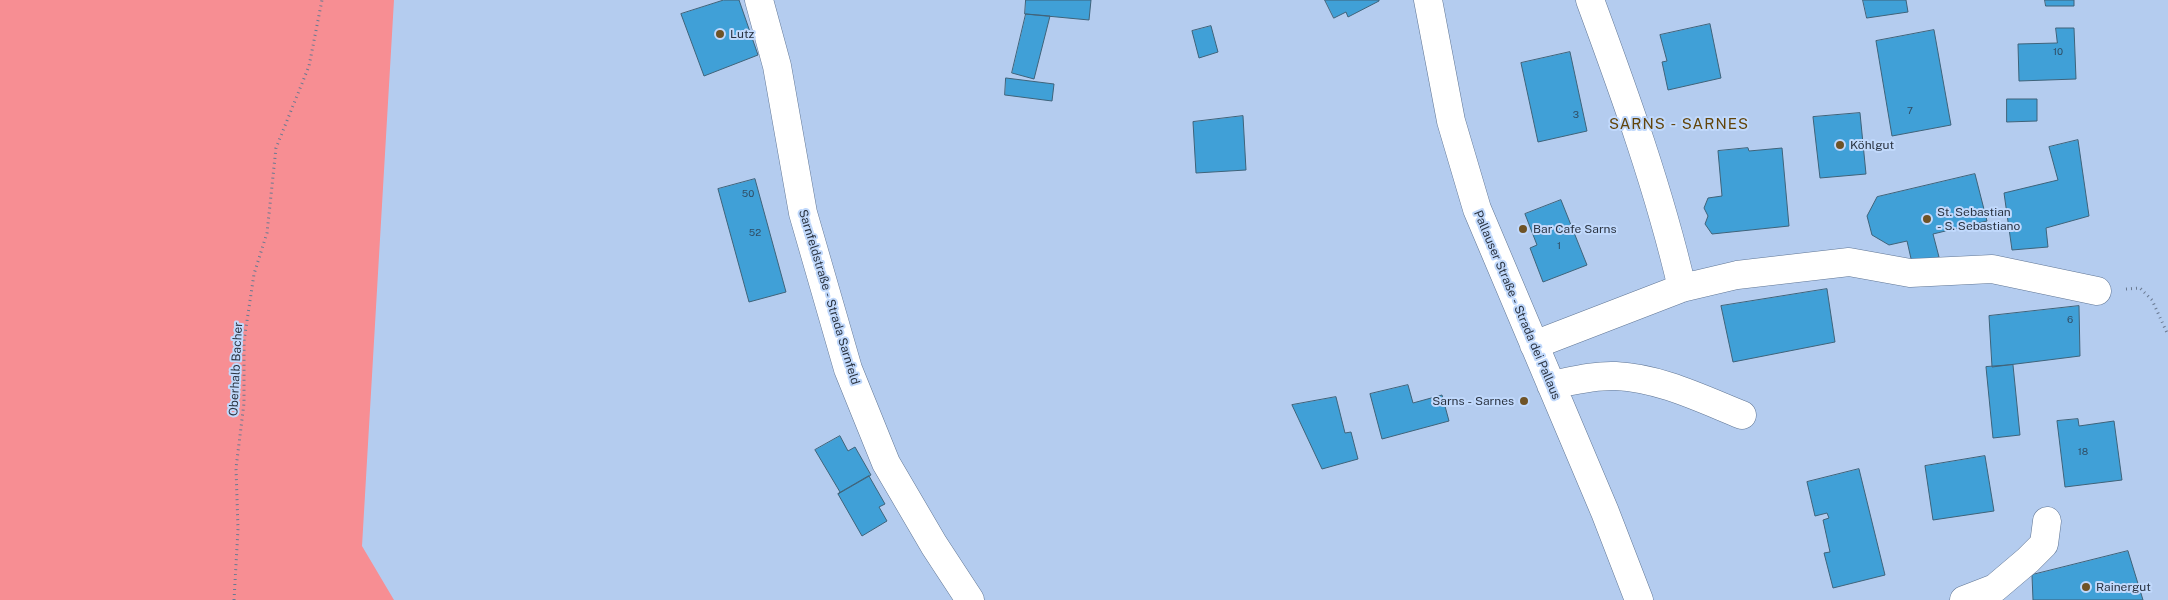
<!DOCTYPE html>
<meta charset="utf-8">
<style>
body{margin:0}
canvas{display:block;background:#b4ccef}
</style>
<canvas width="2168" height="600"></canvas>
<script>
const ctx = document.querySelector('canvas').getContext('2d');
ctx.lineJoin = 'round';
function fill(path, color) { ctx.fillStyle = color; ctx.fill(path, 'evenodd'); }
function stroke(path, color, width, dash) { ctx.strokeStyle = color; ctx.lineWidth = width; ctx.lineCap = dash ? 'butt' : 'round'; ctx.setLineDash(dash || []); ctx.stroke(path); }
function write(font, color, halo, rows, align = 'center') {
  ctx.font = font + ' "Public Sans",sans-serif'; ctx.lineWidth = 4; ctx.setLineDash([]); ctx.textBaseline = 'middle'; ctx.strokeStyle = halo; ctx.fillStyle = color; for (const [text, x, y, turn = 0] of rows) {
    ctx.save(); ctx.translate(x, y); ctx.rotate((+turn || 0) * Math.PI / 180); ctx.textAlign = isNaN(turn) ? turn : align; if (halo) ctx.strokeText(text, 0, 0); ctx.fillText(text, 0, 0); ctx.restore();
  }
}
fill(new Path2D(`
 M0,0H394L362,546L394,600H0Z`), '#f78e93');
const building = new Path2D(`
 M724,0H739L758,55L704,76L681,14Z
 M1026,0H1091L1089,20L1025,14Z
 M1325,0H1379V1L1348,17L1346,12L1334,18Z
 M1863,0H1906L1908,12L1867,18Z
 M2045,0H2074V6H2046Z
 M1026,14L1050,16L1034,79L1012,73Z
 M1710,24L1721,78L1668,90L1662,62L1667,61L1660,35Z
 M1211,26L1218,52L1199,58L1192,31Z
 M2056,28H2074L2076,79L2019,81L2018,44L2057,43Z
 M1934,30L1951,125L1892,136L1876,41Z
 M1570,52L1587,131L1538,142L1521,63Z
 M1006,78L1054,84L1052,101L1005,95Z
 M2007,99H2037V121L2007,122Z
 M1860,113L1866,174L1820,178L1813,117Z
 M1243,116L1246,170L1196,173L1193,122Z
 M2078,140L2089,216L2046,228L2048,247L2012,250L2004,193L2058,180L2049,147Z
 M1748,148L1749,151L1782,148L1789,226L1712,234L1705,224L1708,216L1704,208L1708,198L1722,196L1718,151Z
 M1975,174L1987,221L1933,234L1939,257L1912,263L1907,241L1889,245L1872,235L1867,216L1877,197Z
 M755,179L786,292L749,302L718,189Z
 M1561,200L1587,265L1543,282L1530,248L1537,245L1525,214Z
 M1827,289L1835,342L1733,362L1721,306Z
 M2079,306L2080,356L1992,367L1989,316Z
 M2013,365L2020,435L1993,438L1986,367Z
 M1408,385L1413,403L1442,395L1449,421L1382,439L1370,394Z
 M1336,397L1345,433L1351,432L1358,459L1322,469L1292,405Z
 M2078,419L2079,426L2114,421L2122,480L2065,487L2057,421Z
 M840,436L848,451L855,447L871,475L838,494L840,492L815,450Z
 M1985,456L1994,511L1933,520L1925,466Z
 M1859,469L1885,575L1833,588L1824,553L1830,552L1823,520L1829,518L1827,513L1815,516L1807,482Z
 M869,476L885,504L879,507L887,521L862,536L838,494Z
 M2128,551L2143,600H2033L2032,575Z`);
fill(building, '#40a0d7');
stroke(building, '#3f637a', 1);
const minor = new Path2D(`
 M759,0L777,66L803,213L848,369L886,463L934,545L970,600
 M1428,0L1451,121L1477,209L1605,512L1639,600
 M1590,0C1625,95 1659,189 1682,288
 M1534,345L1682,288L1737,275L1849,262L1910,273L1992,269L2097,291
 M1551,385C1572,381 1594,375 1616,376C1660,378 1702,399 1742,415
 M1964,600L1995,588L2028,560L2044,544L2047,521`);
stroke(minor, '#607695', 29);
stroke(new Path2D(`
 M2126,289L2140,288L2152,300L2168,335
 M234,600L238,529L236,468L244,403V341L254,274L267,233L276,148L309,66L322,0`), '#697991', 3, [1, 4]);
stroke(minor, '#fff', 28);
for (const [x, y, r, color] of [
 [720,34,5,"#6f5326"],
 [1840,145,5,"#6f5326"],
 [1927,219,5,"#6f5326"],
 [1523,229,5,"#6f5326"],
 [1524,401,5,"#6f5326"],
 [2086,587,5,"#6f5326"]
]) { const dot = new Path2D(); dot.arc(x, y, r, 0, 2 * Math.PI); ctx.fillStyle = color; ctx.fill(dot); stroke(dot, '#c1d9fc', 2); }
write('10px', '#304e66', null, [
 ["10",2058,52],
 ["7",1910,111],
 ["3",1576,115],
 ["50",748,194],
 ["52",755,233],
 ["1",1559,246],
 ["6",2070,320],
 ["18",2083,452]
]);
write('12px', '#2a3341', '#c1d9fc', [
 ["Lutz",730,34],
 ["Köhlgut",1850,145],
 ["St. Sebastian",1937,212],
 ["- S. Sebastiano",1937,226],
 ["Bar Cafe Sarns",1533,229],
 ["Sarns - Sarnes",1514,401,"right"],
 ["Rainergut",2096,587]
], 'left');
write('12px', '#2a3341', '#c1d9fc', [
 ["Sarnfeldstraße - Strada Sarnfeld",829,297,73],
 ["Pallauser Straße - Strada dei Pallaus",1517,305,67],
 ["Oberhalb Bacher",236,369,-87]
]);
ctx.letterSpacing = '1px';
write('15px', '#62440a', '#c1d9fc', [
 ["SARNS - SARNES",1679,124]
]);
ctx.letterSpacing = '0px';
</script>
